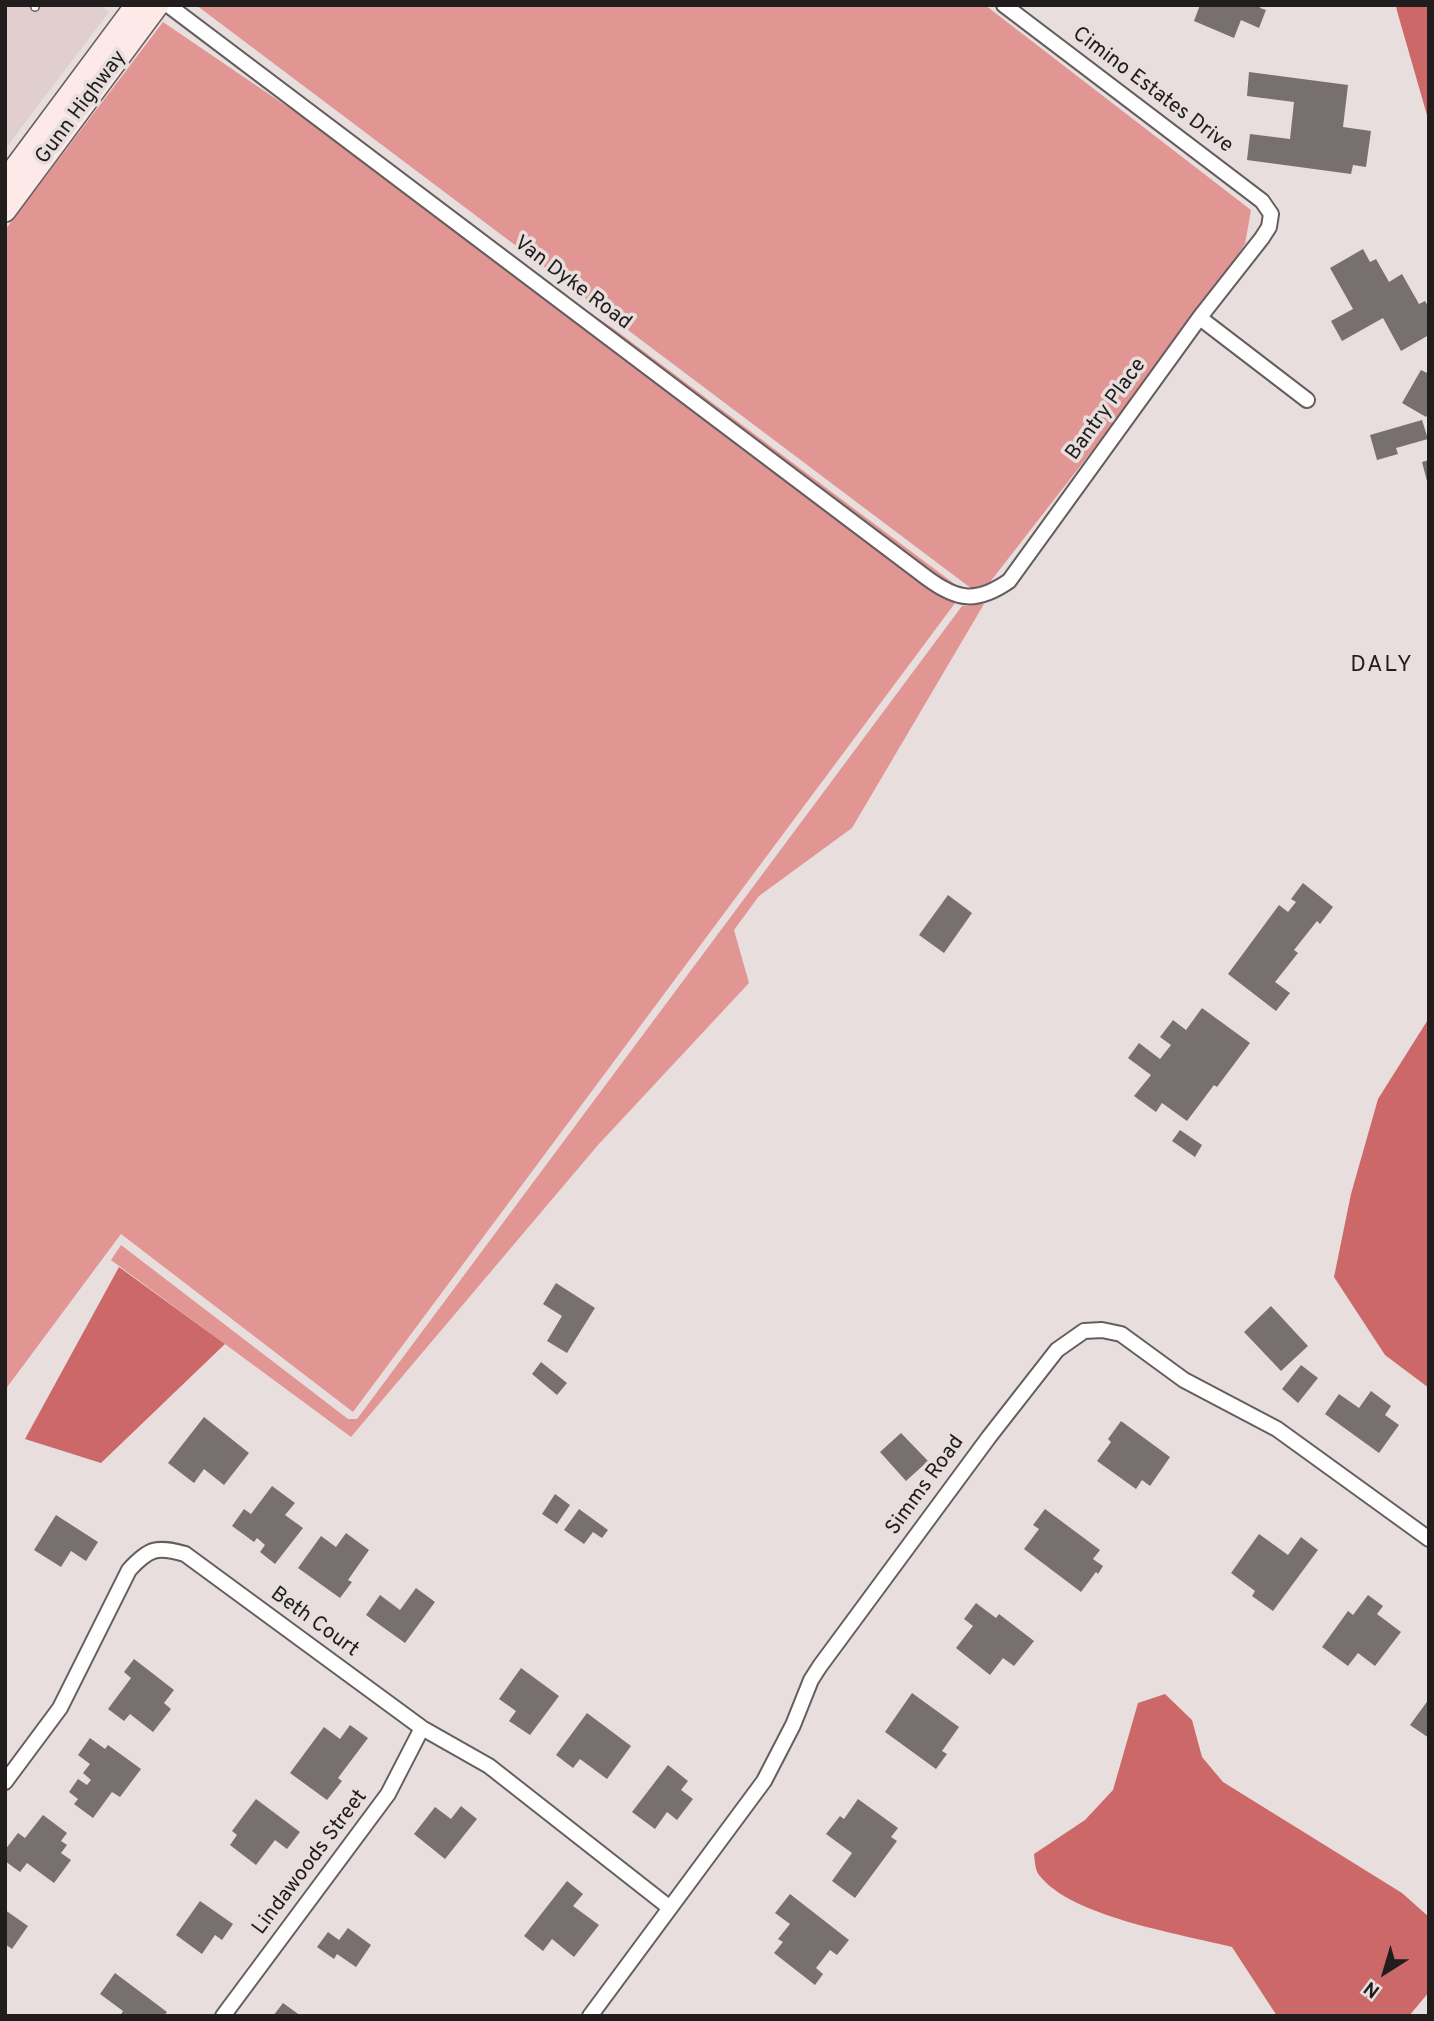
<!DOCTYPE html>
<style>
body{margin:0}
#map{position:relative;width:1434px;height:2021px;overflow:hidden;background:#e7dedd;font-family:Overpass,sans-serif}
canvas{display:block}
.frame{position:absolute;inset:0;border:7px solid #201d1c;pointer-events:none}
.north{position:absolute;left:1350px;top:1937px;width:70px;height:70px;-webkit-text-stroke:5px #e7dedd;paint-order:stroke;rotate:217deg;font-size:19px;font-weight:700;line-height:28px;text-align:center;color:#201d1c}
.north::after{content:'';display:block;margin:auto;width:24px;height:32px;background:#201d1c;clip-path:polygon(50% 0,100% 100%,50% 72%,0 100%)}
</style>
<div id="map">
<canvas width="1434" height="2021"></canvas>
<div class="frame"></div>
<div class="north">N</div>
</div>
<script>
const ctx = document.querySelector('canvas').getContext('2d');
ctx.lineJoin = 'round';
function fill(path, color) { ctx.fillStyle = color; ctx.fill(path, 'evenodd'); }
function stroke(path, color, width, dash) { ctx.strokeStyle = color; ctx.lineWidth = width; ctx.lineCap = dash ? 'butt' : 'round'; ctx.setLineDash(dash || []); ctx.stroke(path); }
function write(font, color, halo, rows, align = 'center') {
  ctx.font = font + ' Overpass,sans-serif'; ctx.lineWidth = 7; ctx.setLineDash([]); ctx.textBaseline = 'middle'; ctx.strokeStyle = halo; ctx.fillStyle = color; for (const [text, x, y, turn = 0] of rows) {
    ctx.save(); ctx.translate(x, y); ctx.rotate((+turn || 0) * Math.PI / 180); ctx.textAlign = isNaN(turn) ? turn : align; if (halo) ctx.strokeText(text, 0, 0); ctx.fillText(text, 0, 0); ctx.restore();
  }
}
fill(new Path2D(`
 M5,5H101L109,12L5,149Z`), '#e0cfce');
fill(new Path2D(`
 M196,5H985L1251,210L1245,244L1189,326L980,595Z
 M163,22L614,329L964,591L353,1412L121,1234L5,1390V230Z
 M984,604L852,828L759,896L734,930L749,983L598,1145L351,1437L111,1260L121,1245L348,1419H357L962,606Z`), '#e29694');
fill(new Path2D(`
 M1396,5H1429V122L1397,11Z
 M1429,1018V1388L1385,1355L1334,1277L1351,1194L1378,1099Z
 M119,1267L225,1344L101,1463L25,1439Z
 M1165,1694L1192,1720L1202,1757L1223,1782L1402,1893L1429,1917V1992L1409,2016H1277L1232,1947C1181,1934 1071,1917 1039,1875C1035,1870 1035,1861 1034,1854L1085,1820L1113,1790L1138,1703Z`), '#cd6868');
fill(new Path2D(`
 M1200,5H1261L1260,8L1266,10L1259,28L1241,20L1234,38L1194,21Z
 M1249,72L1348,85L1343,127L1371,131L1366,167L1353,165L1351,174L1247,160L1250,134L1290,139L1294,102L1247,96Z
 M1363,249L1370,262L1376,259L1389,282L1402,274L1419,304L1425,301L1429,308V335L1401,351L1383,318L1342,341L1331,321L1353,309L1330,268Z
 M1421,370L1429,374V412L1426,417L1402,403Z
 M1422,420L1428,439L1396,448L1398,454L1377,460L1370,435Z
 M1429,460V485H1428L1422,462Z
 M1303,883L1333,907L1320,924L1317,921L1294,950L1298,953L1275,982L1290,993L1276,1011L1228,974L1279,905L1288,912L1296,902L1291,899Z
 M948,895L972,913L944,953L919,935Z
 M1202,1008L1250,1043L1217,1087L1214,1085L1187,1121L1162,1103L1156,1112L1134,1096L1151,1075L1128,1058L1139,1043L1160,1059L1171,1045L1160,1037L1173,1020L1186,1030Z
 M1180,1130L1202,1145L1195,1157L1172,1141Z
 M556,1283L595,1308L567,1353L547,1341L562,1316L543,1304Z
 M1271,1306L1308,1346L1281,1371L1244,1332Z
 M541,1362L567,1383L557,1395L532,1374Z
 M1301,1365L1318,1378L1298,1403L1282,1389Z
 M1371,1391L1391,1406L1385,1415L1399,1425L1379,1453L1325,1414L1339,1394L1359,1408Z
 M204,1417L249,1453L224,1485L204,1469L194,1483L168,1463Z
 M1121,1421L1170,1457L1150,1486L1142,1480L1136,1489L1097,1461L1111,1442L1108,1439Z
 M901,1433L928,1461L906,1481L880,1452Z
 M272,1486L295,1503L285,1515L303,1528L275,1564L260,1552L265,1545L257,1538L254,1542L232,1526L244,1509L251,1514Z
 M555,1494L570,1505L557,1524L542,1514Z
 M579,1509L608,1530L602,1538L593,1532L584,1544L564,1530Z
 M1045,1509L1100,1550L1093,1559L1103,1566L1098,1574L1096,1572L1081,1592L1024,1549L1039,1529L1033,1525Z
 M56,1515L98,1542L86,1561L71,1551L61,1567L34,1550Z
 M346,1533L369,1550L348,1580L352,1582L340,1598L298,1568L321,1536L336,1547Z
 M1259,1534L1288,1555L1301,1537L1318,1550L1273,1611L1252,1596L1255,1591L1231,1573Z
 M416,1588L435,1602L405,1643L366,1615L380,1595L400,1610Z
 M1368,1595L1383,1606L1377,1614L1401,1632L1375,1666L1358,1653L1348,1666L1322,1647L1348,1611L1353,1615Z
 M976,1603L996,1618L999,1614L1034,1641L1014,1666L1003,1658L990,1675L956,1648L973,1626L964,1619Z
 M134,1659L174,1690L164,1703L171,1709L153,1732L130,1714L124,1721L108,1709L131,1678L124,1672Z
 M521,1668L559,1696L530,1735L509,1721L516,1711L499,1699Z
 M912,1693L959,1727L942,1751L947,1754L936,1769L885,1732Z
 M1429,1699V1738L1410,1725Z
 M587,1713L631,1746L607,1779L580,1759L573,1768L556,1755Z
 M350,1725L368,1738L338,1778L342,1781L327,1800L290,1773L324,1727L340,1739Z
 M90,1738L105,1749L108,1745L141,1769L120,1797L112,1792L93,1818L74,1804L78,1799L69,1792L78,1779L87,1785L91,1780L83,1773L90,1764L78,1755Z
 M668,1765L688,1781L681,1790L693,1799L677,1820L667,1812L655,1829L632,1812Z
 M256,1799L300,1832L287,1849L275,1840L256,1865L230,1845L237,1835L232,1831Z
 M858,1799L898,1828L891,1837L897,1841L855,1898L832,1881L852,1853L826,1834L840,1816L844,1819Z
 M461,1806L477,1819L445,1859L414,1834L435,1807L451,1819Z
 M43,1815L67,1833L61,1841L67,1845L61,1853L71,1860L54,1883L27,1863L20,1872L5,1861V1850L18,1833L25,1838Z
 M567,1881L583,1894L573,1906L599,1925L574,1957L552,1939L543,1951L524,1936Z
 M790,1894L849,1940L837,1955L830,1950L816,1968L823,1974L815,1985L774,1953L783,1942L778,1939L790,1924L775,1913Z
 M200,1901L233,1924L222,1940L215,1935L202,1954L176,1935Z
 M5,1910L28,1926L12,1949L5,1944Z
 M348,1928L371,1945L356,1967L337,1954L334,1959L317,1947L328,1932L339,1940Z
 M115,1973L167,2012L164,2016H120L123,2011L100,1994Z
 M283,2003L301,2016H273Z`), '#787070');
const service = new Path2D(`
 M35,7V5`);
const minor = new Path2D(`
 M168,5L927,578C958,601 977,603 1009,581L1200,317L1262,238L1269,227L1271,214L1262,201L1004,5
 M1200,318L1307,400
 M5,1782L60,1708L129,1570C149,1548 157,1546 185,1554L422,1728L489,1766L670,1908
 M223,2016L388,1794L422,1728
 M590,2016L764,1781L793,1725L811,1680L820,1666L989,1437L1057,1350L1084,1331L1102,1330L1121,1334L1184,1380L1277,1429L1429,1539`);
const secondary = new Path2D(`
 M5,181L136,5
 M5,211L158,5`);
stroke(service, '#665e5e', 10);
stroke(minor, '#665e5e', 18);
stroke(secondary, '#665e5e', 24);
stroke(service, '#fff', 7);
stroke(minor, '#fff', 14);
stroke(secondary, '#fce9e8', 21);
write('21px', '#201d1c', '#e7dedd', [
 ["Cimino Estates Drive",1152,91,37],
 ["Gunn Highway",82,108,-53],
 ["Van Dyke Road",572,284,37],
 ["Bantry Place",1107,410,-54],
 ["Simms Road",926,1486,-54],
 ["Beth Court",314,1623,36],
 ["Lindawoods Street",311,1863,-53]
]);
ctx.letterSpacing = '2px';
write('23px', '#201d1c', '#e7dedd', [
 ["DALY",1382,666]
]);
ctx.letterSpacing = '0px';
</script>
